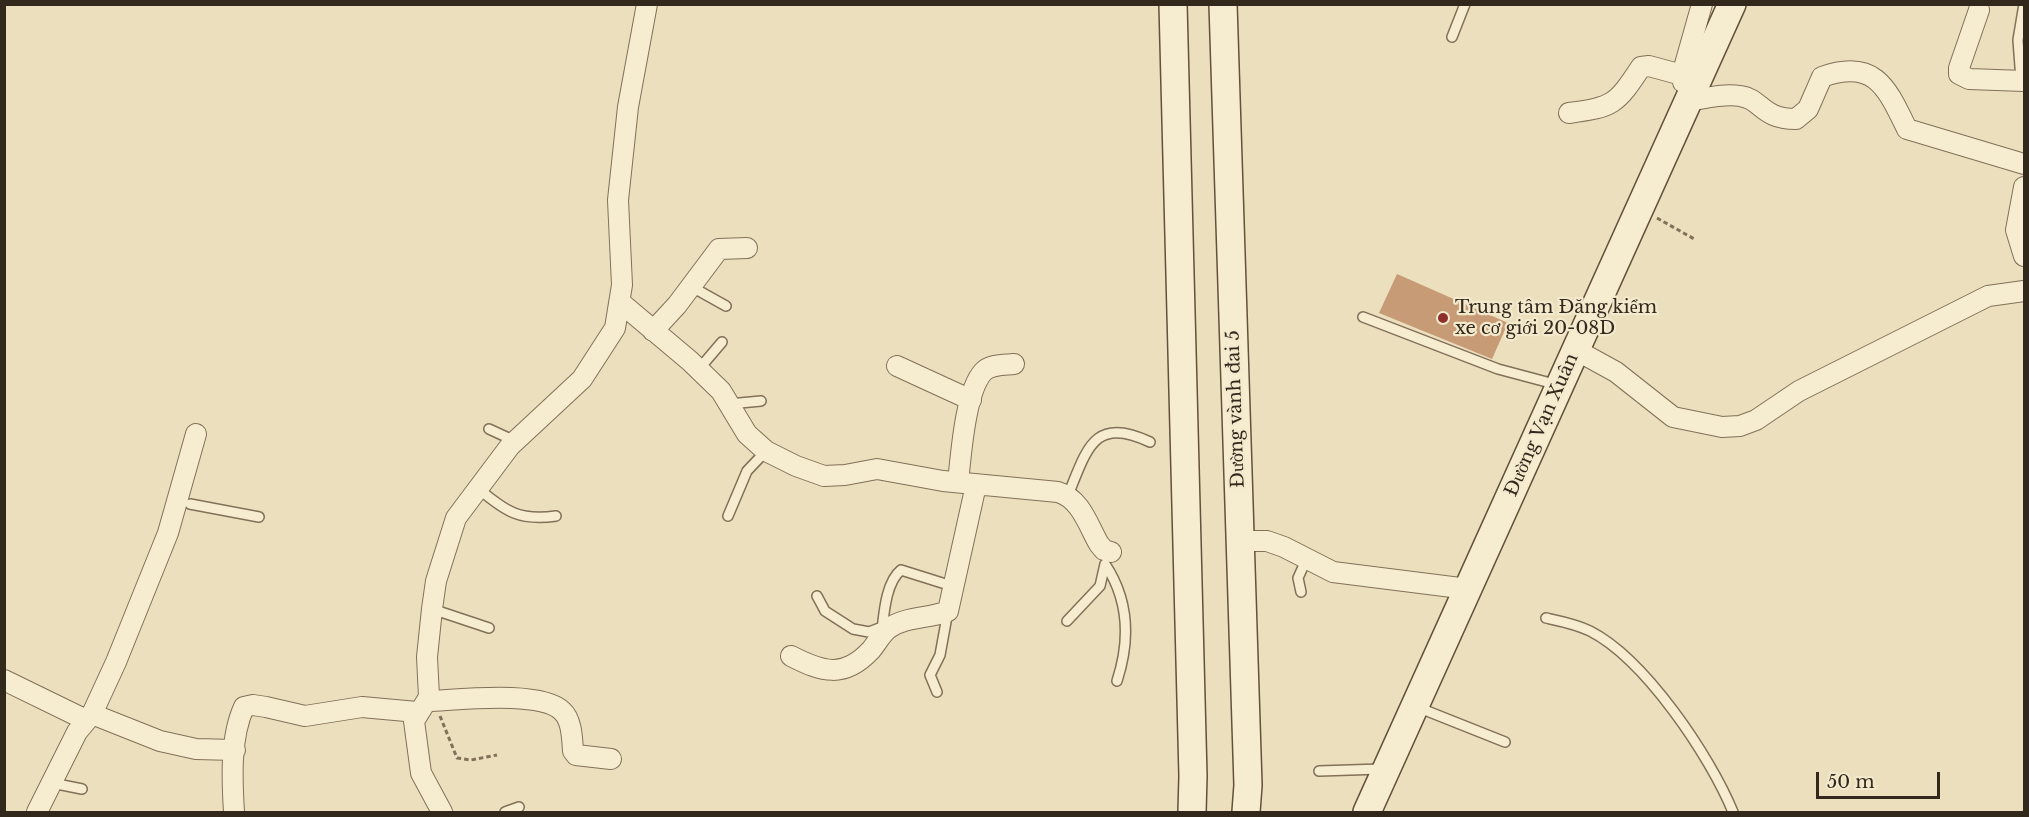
<!DOCTYPE html>
<meta charset="utf-8">
<style>
body{margin:0}
#map{position:relative;width:2029px;height:817px;overflow:hidden;background:#ebdfbe;font-family:"Libre Baskerville",serif}
canvas{display:block}
.frame{position:absolute;inset:0;border:6px solid #32281c;pointer-events:none}
.scale{position:absolute;left:1816px;top:772px;width:124px;height:27px;box-sizing:border-box;border:3px solid #32281c;border-top:0;padding-left:8px;font-size:18px;line-height:21px;white-space:nowrap;color:#32281c;-webkit-text-stroke:4px #f3e9cd;paint-order:stroke}
</style>
<div id="map">
<canvas width="2029" height="817"></canvas>
<div class="frame"></div>
<div class="scale">50 m</div>
</div>
<script>
const ctx = document.querySelector('canvas').getContext('2d');
ctx.lineJoin = 'round';
function fill(path, color) { ctx.fillStyle = color; ctx.fill(path, 'evenodd'); }
function stroke(path, color, width, dash) { ctx.strokeStyle = color; ctx.lineWidth = width; ctx.lineCap = dash ? 'butt' : 'round'; ctx.setLineDash(dash || []); ctx.stroke(path); }
function write(font, color, halo, rows, align = 'center') {
  ctx.font = font + ' "Libre Baskerville",serif'; ctx.lineWidth = 4.5; ctx.setLineDash([]); ctx.textBaseline = 'middle'; ctx.strokeStyle = halo; ctx.fillStyle = color; for (const [text, x, y, turn = 0] of rows) {
    ctx.save(); ctx.translate(x, y); ctx.rotate((+turn || 0) * Math.PI / 180); ctx.textAlign = isNaN(turn) ? turn : align; if (halo) ctx.strokeText(text, 0, 0); ctx.fillText(text, 0, 0); ctx.restore();
  }
}
fill(new Path2D(`
 M1397,274L1508,323L1492,359L1379,313Z`), '#c79b76');
const service = new Path2D(`
 M1452,37L1465,4
 M2021,80L2018,40L2024,4
 M692,287L726,306
 M1363,317L1498,369L1558,385
 M699,369L722,342
 M729,404L761,401
 M489,429L515,441
 M479,489C506,512 520,521 556,516
 M1068,495C1087,449 1094,415 1150,442
 M190,504L259,517
 M728,516L747,471L766,451
 M1105,564C1129,600 1130,641 1117,681
 M1301,592L1298,578L1307,558
 M817,596L825,611L853,629L869,632L882,627
 M432,609L489,628
 M1546,618C1560,621 1576,624 1590,631C1645,659 1710,756 1733,812
 M1067,621L1100,586L1105,564
 M882,630C884,613 886,582 901,570L955,587
 M937,692L930,675L940,655L948,611
 M1417,707L1505,742
 M1319,771L1381,769
 M52,783L82,789
 M505,812L519,807`);
const minor = new Path2D(`
 M1979,10L1959,68V74L1969,79L2024,81
 M1689,84L1683,82L1682,75L1702,4
 M1687,101C1703,99 1723,93 1740,96C1762,99 1761,119 1796,119L1808,109L1822,77C1875,58 1887,88 1907,129L2024,164
 M1569,113C1613,107 1616,105 1641,67L1649,66L1682,75
 M2024,187L2016,230L2024,256
 M621,303L690,361L721,391L747,434L766,451L796,466L824,476L845,475L877,469L943,481L1058,492C1081,499 1088,525 1099,544L1104,550L1111,552
 M653,331L677,305L719,249L747,248
 M1576,350L1616,372L1673,417L1722,427L1740,426L1756,420L1799,391L1988,296L2024,291
 M897,366L971,400
 M958,482C961,456 965,392 983,372C990,364 1004,365 1014,364
 M1248,541H1267L1284,547L1333,572L1468,589
 M791,656C822,672 844,679 871,650C877,643 881,634 889,628C907,616 929,619 948,611L976,485
 M4,680L84,719
 M428,701C457,700 541,690 562,711C572,720 572,738 573,751L576,755L611,759
 M92,714L160,741L196,749L235,750
 M37,812L77,732L92,714L116,662L168,533L196,434
 M234,812C232,780 230,737 244,707L253,705L266,707L305,716L362,707L417,712
 M442,812L421,773L414,721L429,697L427,657L432,609L436,581L456,518L510,446L582,379L615,328L622,285L618,200L628,107L647,4`);
const secondary = new Path2D(`
 M1173,4L1193,776L1192,812
 M1223,4L1248,785L1246,812
 M1367,812L1732,4`);
stroke(service, '#827058', 12);
stroke(minor, '#827058', 22);
stroke(secondary, '#63513b', 30);
stroke(new Path2D(`
 M1657,218L1696,240
 M440,716L457,758L471,760L497,755`), '#827058', 3, [4.5, 3]);
stroke(service, '#f6edd1', 9);
stroke(minor, '#f6edd1', 20);
stroke(secondary, '#f6edd1', 27);
for (const [x, y, r, color] of [
 [1443,318,6,"#8d2f2b"]
]) { const dot = new Path2D(); dot.arc(x, y, r, 0, 2 * Math.PI); ctx.fillStyle = color; ctx.fill(dot); stroke(dot, '#f3e9cd', 2); }
write('18px', '#32281c', '#f3e9cd', [
 ["Trung tâm Đăng kiểm",1455,308],
 ["xe cơ giới 20-08D",1455,329]
], 'left');
write('18px', '#32281c', '#f3e9cd', [
 ["Đường vành đai 5",1236,409,-92],
 ["Đường Vạn Xuân",1542,425,-66]
]);
</script>
